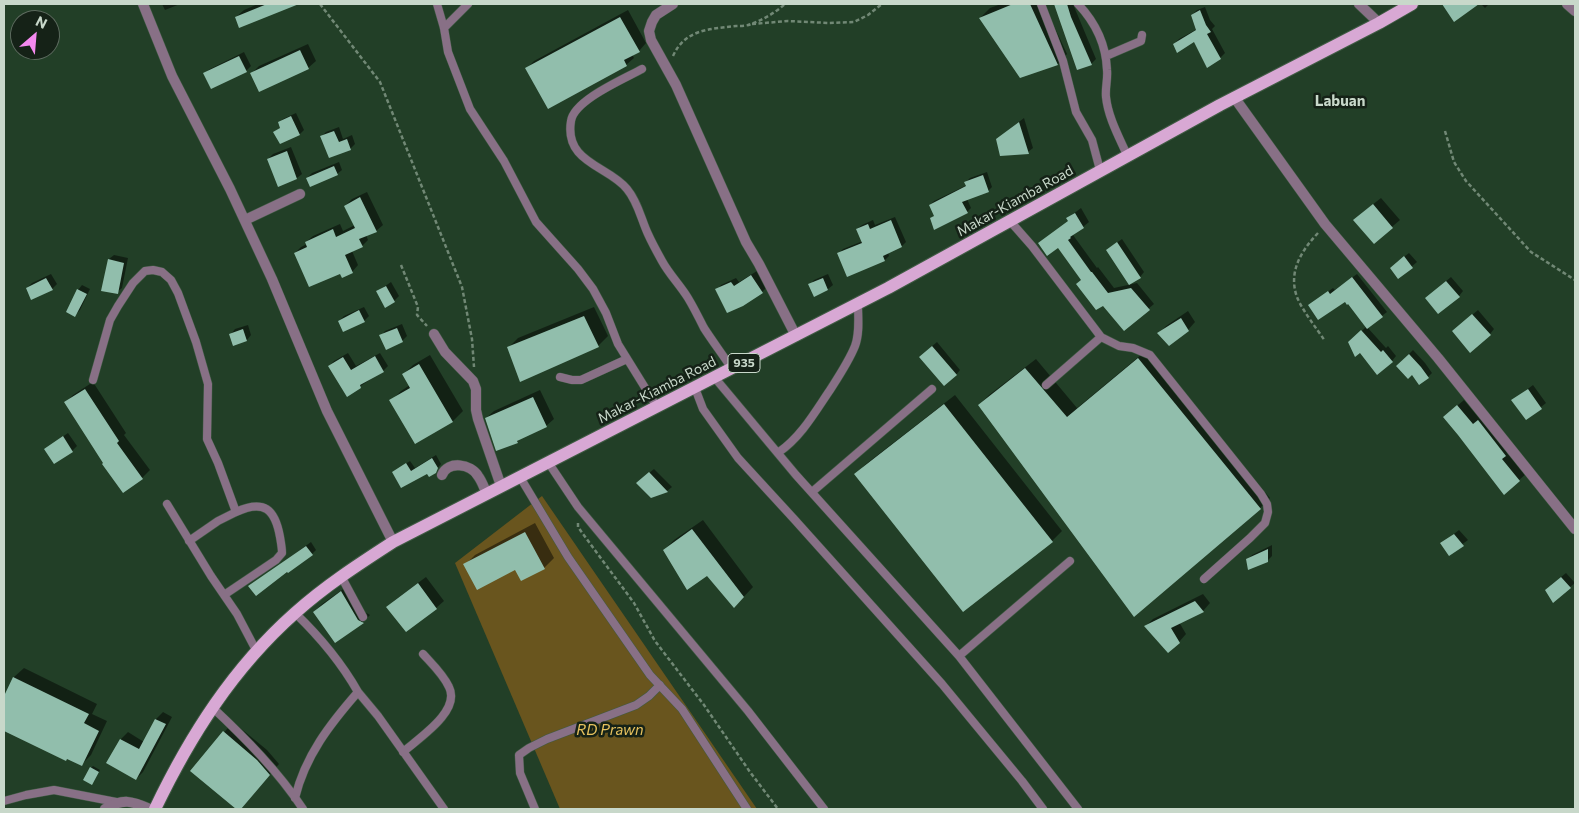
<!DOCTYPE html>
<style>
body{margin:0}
#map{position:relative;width:1579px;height:813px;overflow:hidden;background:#223f27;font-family:Commissioner,sans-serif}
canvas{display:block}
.frame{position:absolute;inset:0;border:5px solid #c8d8ca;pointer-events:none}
.north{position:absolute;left:10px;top:10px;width:50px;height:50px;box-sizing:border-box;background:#152217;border:1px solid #5d6b5f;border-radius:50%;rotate:27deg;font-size:14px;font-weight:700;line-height:20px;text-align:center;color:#c8d8ca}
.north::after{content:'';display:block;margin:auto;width:18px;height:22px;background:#f489ef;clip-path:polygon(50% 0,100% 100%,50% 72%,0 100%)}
</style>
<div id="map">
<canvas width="1579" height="813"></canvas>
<div class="frame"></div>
<div class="north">N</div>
</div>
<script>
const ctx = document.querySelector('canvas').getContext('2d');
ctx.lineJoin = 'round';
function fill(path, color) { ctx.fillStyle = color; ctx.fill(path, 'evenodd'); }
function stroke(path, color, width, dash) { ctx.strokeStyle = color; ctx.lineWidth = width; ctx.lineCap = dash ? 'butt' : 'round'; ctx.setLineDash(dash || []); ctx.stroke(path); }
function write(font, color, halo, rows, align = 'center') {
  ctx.font = font + ' Commissioner,sans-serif'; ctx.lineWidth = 5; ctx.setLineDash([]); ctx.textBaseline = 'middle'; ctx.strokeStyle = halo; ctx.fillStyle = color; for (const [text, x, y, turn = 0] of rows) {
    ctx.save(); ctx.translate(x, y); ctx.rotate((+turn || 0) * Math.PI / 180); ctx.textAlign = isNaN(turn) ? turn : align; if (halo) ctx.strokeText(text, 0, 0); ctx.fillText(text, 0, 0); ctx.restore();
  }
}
fill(new Path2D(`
 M542,496L757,809H560L455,563Z`), '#69551e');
fill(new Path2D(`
 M162,4H180L165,10Z
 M258,4H295L236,17L244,10Z
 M1001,4H1044L1067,54L1058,64L1020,77L980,18L990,8Z
 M1055,4H1073L1096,59L1091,64L1078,68Z
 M1481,4H1489L1485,8Z
 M1205,7L1210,20L1215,26L1212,29L1225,53L1220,58L1195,41L1174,44L1179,39L1197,29L1192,15L1197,10Z
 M628,10L646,43L639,51L632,54L634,58L626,65L527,68L534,61Z
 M308,44L316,61L308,68L252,73L259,66Z
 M244,52L251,66L246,71L205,73L210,69Z
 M296,113L304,130L300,134L280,143L275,132L281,127L279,123L283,119Z
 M1024,118L1033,148L1028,152L1002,135Z
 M339,127L343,139L352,135L355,144L350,149L322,136L326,132Z
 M291,147L302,174L297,178L278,185L268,159L273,154Z
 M339,162L342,170L337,174L307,178L312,173Z
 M987,172L992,187L988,191L967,199L971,208L967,212L931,219L935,215L930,205L934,201L967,185L966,182L970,178Z
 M367,192L383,225L376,231L366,235L368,240L362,246L352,251L358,265L352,272H341L295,253L301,247L307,244L306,242L313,236L340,224L343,231L355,225L345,206L352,199Z
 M1381,198L1400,220L1374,242L1362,213Z
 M1081,208L1089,222L1073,235L1097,268L1098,267L1114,288L1137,283L1154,304L1124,329L1082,280L1058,246L1039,243L1069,221L1068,218Z
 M895,217L906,242L902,246L888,252L889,256L885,260L847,275L839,253L843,249L863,241L857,229L862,225L873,220L875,225Z
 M1122,239L1144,272L1140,277L1107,250Z
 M1409,253L1417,262L1399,277L1396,263Z
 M114,255L128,258L122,288L117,292L109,259Z
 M757,271L767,287L762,292L717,290L721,285L736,278L739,282Z
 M51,274L57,284L52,289L32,299L27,288L32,283Z
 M828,274L833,285L828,289L814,295L810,285L814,280Z
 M1357,274L1387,312L1367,327L1386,348L1388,346L1396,356L1392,361L1360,351L1350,342L1366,327L1348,302L1345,300L1310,305L1333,288L1335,290Z
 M1451,277L1463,291L1459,296L1432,293Z
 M391,282L399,296L394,301L378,291Z
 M82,285L90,289L80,310L75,315L78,290Z
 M364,307L369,316L364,321H339L344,316Z
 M594,307L608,336L598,346L508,348L518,338Z
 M1478,310L1494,329L1490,334L1458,327Z
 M1188,311L1195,322L1188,330L1159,333L1166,326Z
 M402,324L407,336L402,341L381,336L385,331Z
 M248,325L251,335L247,340L234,344L231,334L235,329Z
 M937,342L960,370L956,375L925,352Z
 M1148,349L1270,498L1260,508L979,405L989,395L1036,359L1077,408Z
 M1413,350L1425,363L1432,373L1428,377L1413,374L1397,366Z
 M348,353L356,366L380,353L388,366L383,371L347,395L329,366L334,361Z
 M430,355L463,411L453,421L416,442L391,401L401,391L410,385L403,375L413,365Z
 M93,382L126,433L124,435L150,470L142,478L123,491L66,402L73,395Z
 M1533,385L1546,403L1526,419L1513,400Z
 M540,390L554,419L546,426L521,437L517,442L486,418L494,411Z
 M955,395L1062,531L1052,541L963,611L856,474L866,464Z
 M1464,400L1480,419L1485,415L1511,449L1507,453L1526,474L1504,493L1451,411Z
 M68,433L77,446L72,451L45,449Z
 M436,455L441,464L435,472H393L410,461L415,468Z
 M654,469L672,487L667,491L652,497L643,478Z
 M703,520L753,587L734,607L707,574L664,550L674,540Z
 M535,523L554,558L544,568L516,569L465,565L475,555Z
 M1459,530L1468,540L1449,554L1441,544Z
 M311,542L316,550L312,554L250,586Z
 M1272,545V556L1267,561L1247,560L1252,555Z
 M1566,573L1575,583L1570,587L1551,585Z
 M426,577L444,601L436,608L406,631L388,607L395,600Z
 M349,585L365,612L370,615L363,622L336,641L314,612L322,604Z
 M1203,594L1210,603L1203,611L1179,622L1186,634L1179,642L1146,626L1153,619Z
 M24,668L97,704L92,714L107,721L91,755L81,765L67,758L65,760L4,729V699L14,677Z
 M163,712L172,717L143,772L136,779L108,763L121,739L128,732L144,742L156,719Z
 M233,722L267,750L279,764L240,809H238L191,771Z
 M93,766L100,770L94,781L91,768Z`), '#0007');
fill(new Path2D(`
 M267,4H299L239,28L235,17Z
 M1013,4H1030L1058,65L1020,78L979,18Z
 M1054,4H1067L1071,17L1092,65L1077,70Z
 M1442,4H1479L1454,22Z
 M1200,10L1206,25L1211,32L1207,34L1221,59L1207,68L1194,42L1177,53L1173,44L1196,30L1191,15Z
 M620,17L640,52L624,60L627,66L548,109L525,68Z
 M300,50L309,69L259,92L250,73Z
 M239,56L247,72L211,89L203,73Z
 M291,116L300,135L280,144L273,132L280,128L278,122Z
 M1019,122L1029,154L1000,156L996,139Z
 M334,131L339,142L347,139L351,150L329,158L320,136Z
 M287,151L297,179L278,187L267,159Z
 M334,166L338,175L310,187L306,178Z
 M983,175L989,192L962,202L968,213L934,230L930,218L934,216L929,205L966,186L964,182Z
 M360,197L377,232L359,239L363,247L345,255L353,273L342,278L340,274L309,287L294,253L307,247L305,242L333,229L336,237L355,228L344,206Z
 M1373,204L1393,228L1374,244L1353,220Z
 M1075,213L1084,228L1070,237L1071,238L1068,240L1091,272H1092L1108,293L1131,288L1150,310L1124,331L1103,306L1096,310L1076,284L1081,280L1058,248L1047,256L1038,243L1068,221L1066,218Z
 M891,220L902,247L883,256L885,261L847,277L837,253L862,243L856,229L868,224L870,229Z
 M1117,242L1141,278L1129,285L1106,250Z
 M1404,256L1413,268L1398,279L1390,268Z
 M108,259L124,263L118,294L101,291Z
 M751,275L763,293L743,306L727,313L715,289L731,282L734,286Z
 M1352,277L1383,317L1367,329L1348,304L1347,305L1345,302L1318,320L1308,305L1328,291L1330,294Z
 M46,278L53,290L31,300L26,288Z
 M823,278L828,290L814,297L808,284Z
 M1446,281L1460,297L1438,314L1425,298Z
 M386,286L395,302L385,308L376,291Z
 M77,289L87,294L75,317L66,312Z
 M359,310L365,322L343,332L338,321Z
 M1472,314L1491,335L1470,353L1452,331Z
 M584,316L599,347L520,382L507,347Z
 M1181,318L1189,331L1169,346L1157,333Z
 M397,328L403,342L386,350L379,335Z
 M243,329L247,341L233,346L229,334Z
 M1361,330L1381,352L1383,350L1393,362L1377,375L1360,353L1355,357L1348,342Z
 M932,346L957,375L944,386L919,357Z
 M1409,354L1421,367L1429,378L1419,385L1412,375L1408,379L1396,366Z
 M375,356L384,372L360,385L361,388L347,397L328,366L343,357L351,370Z
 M1138,358L1261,509L1134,617L978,405L1025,368L1067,417Z
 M419,364L453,422L415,444L389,400L410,388L402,374Z
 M85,389L119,441L117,443L143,479L123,493L102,464L103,463L64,402Z
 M1528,389L1542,409L1526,420L1511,400Z
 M533,397L547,427L517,441L518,443L496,451L485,418Z
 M944,404L1053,542L963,612L854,474Z
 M1457,405L1473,424L1478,420L1506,456L1502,459L1520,481L1504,495L1458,435L1443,417Z
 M63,436L73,452L54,464L44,449Z
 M432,458L438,468L436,473L429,477L427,474L401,488L392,472L406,463L411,471Z
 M649,472L668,492L651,498L636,483Z
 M692,529L744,597L734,608L707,576L687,590L663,550Z
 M525,532L545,569L521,581L515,570L477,590L463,564Z
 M1454,534L1464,546L1449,556L1440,543Z
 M306,546L313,555L288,573L287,572L256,596L248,586Z
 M1268,549V562L1248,570L1246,559Z
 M1561,577L1571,588L1553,603L1545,590Z
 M418,583L437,609L406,632L386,607Z
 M341,591L358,620L364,623L335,643L313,612Z
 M1195,601L1204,612L1171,628L1180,643L1168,653L1144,626Z
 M13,677L89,714L84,723L99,731L82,766L67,759L66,761L4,731V696Z
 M155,719L166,724L136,780L106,763L120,739L139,749Z
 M223,731L257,760L270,775L241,809H236L190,771Z
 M90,767L99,772L92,785L83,780Z`), '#91beac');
const lane = new Path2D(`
 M437,4L444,28L448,52L470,109L504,161L536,222L578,269L593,289L606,313L618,344L657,407
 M1041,4L1063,61L1076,112L1092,140L1100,170
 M1078,4C1095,22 1106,44 1107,70C1108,79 1105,88 1106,97C1108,117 1119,137 1127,155
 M444,28L468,4
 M1106,56L1141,41L1142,35
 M642,69C624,79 574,100 571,121C564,163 609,166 627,189C638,202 641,219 648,234C652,243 657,252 662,261C669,274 680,285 688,298C694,308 699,318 704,328C713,342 723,355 732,369
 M1010,221L1032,246L1101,337L1119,346L1133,348L1150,355L1261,494L1267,504L1268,512L1265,523L1250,538L1204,579
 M560,377L572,380H581L627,359
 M715,378L796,475L959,656L1078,809
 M93,380L110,320L118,306L133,283L145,271L153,270L162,272L171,280L178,293L196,342L208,384L207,439L218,463L236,512L218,521L189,541
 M1046,385L1101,337
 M695,388L703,409L738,458L794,519L942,684L1022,781L1043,809
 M779,452C801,437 815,412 830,390C839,376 849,361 855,346C860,333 858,317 858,304
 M548,462L578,507L748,711L824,809
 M520,477L568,557L650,675L682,709L747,809
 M812,492L932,389
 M167,504L211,576L237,614L257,652
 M341,576L363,617
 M224,595L276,560L282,553C282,548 281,543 280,537C275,509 264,499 236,512
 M295,613C320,637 341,662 358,692C330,724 305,756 295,798
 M959,656L1070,561
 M358,692L378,716L444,809
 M212,707C245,738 278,771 303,809
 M403,752C419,738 461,711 449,687C443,674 432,664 423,654
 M4,801L26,795L54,790L116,802
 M535,809L520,773L519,755L529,748L547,739L636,705L649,696L660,685`);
const street = new Path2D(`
 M143,4L172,76L230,189L272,279L327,411L393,542
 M673,4L656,15L652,22L649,31L651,40L676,85L746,242L759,264L796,336
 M1359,4L1379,23
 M1567,4L1575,11
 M1234,97L1325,224L1438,358L1575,529
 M245,220L300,194
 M434,334L445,352L473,381L476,389V410L478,419L501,486
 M442,475C448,460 471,464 478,476C482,481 484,488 487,494
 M105,809C123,798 132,801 150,809`);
const primary = new Path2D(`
 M155,809C190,736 233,668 295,613C325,586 359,564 393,542L888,288L1220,105L1379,23L1412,4`);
stroke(lane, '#405b44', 9);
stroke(street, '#405b44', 11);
stroke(primary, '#405b44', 14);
stroke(new Path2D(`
 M320,4L380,82L462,287L472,339L474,367
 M752,24L788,21L829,23L854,22L868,15L882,4
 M673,56C685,29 710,29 736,26C741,26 747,26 751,24C763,20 776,12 785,4
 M1445,131L1454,162L1466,181L1531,252L1575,280
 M1318,233C1301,251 1288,272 1297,297C1302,310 1317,329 1325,341
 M401,265L418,307L417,315L427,326
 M578,523V527L583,534L634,603L655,641L704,705L750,772L778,809`), '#718875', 2.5, [4, 2.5]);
stroke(lane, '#887086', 8);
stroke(street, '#887086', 10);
stroke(primary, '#d8a8d4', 12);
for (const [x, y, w] of [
 [744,363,32]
]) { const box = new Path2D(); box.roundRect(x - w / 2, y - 9.5, w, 19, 4); ctx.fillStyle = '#152217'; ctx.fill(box); stroke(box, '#c8d8ca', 1); }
write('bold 12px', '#c8d8ca', null, [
 ["935",744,363]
]);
write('14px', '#c8d8ca', '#152217', [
 ["Makar-Kiamba Road",1015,201,-29],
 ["Makar-Kiamba Road",657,390,-27]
]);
write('bold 15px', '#c8d8ca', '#152217', [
 ["Labuan",1340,101]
]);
write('italic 15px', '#e7c25e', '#152217', [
 ["RD Prawn",610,730]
]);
</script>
